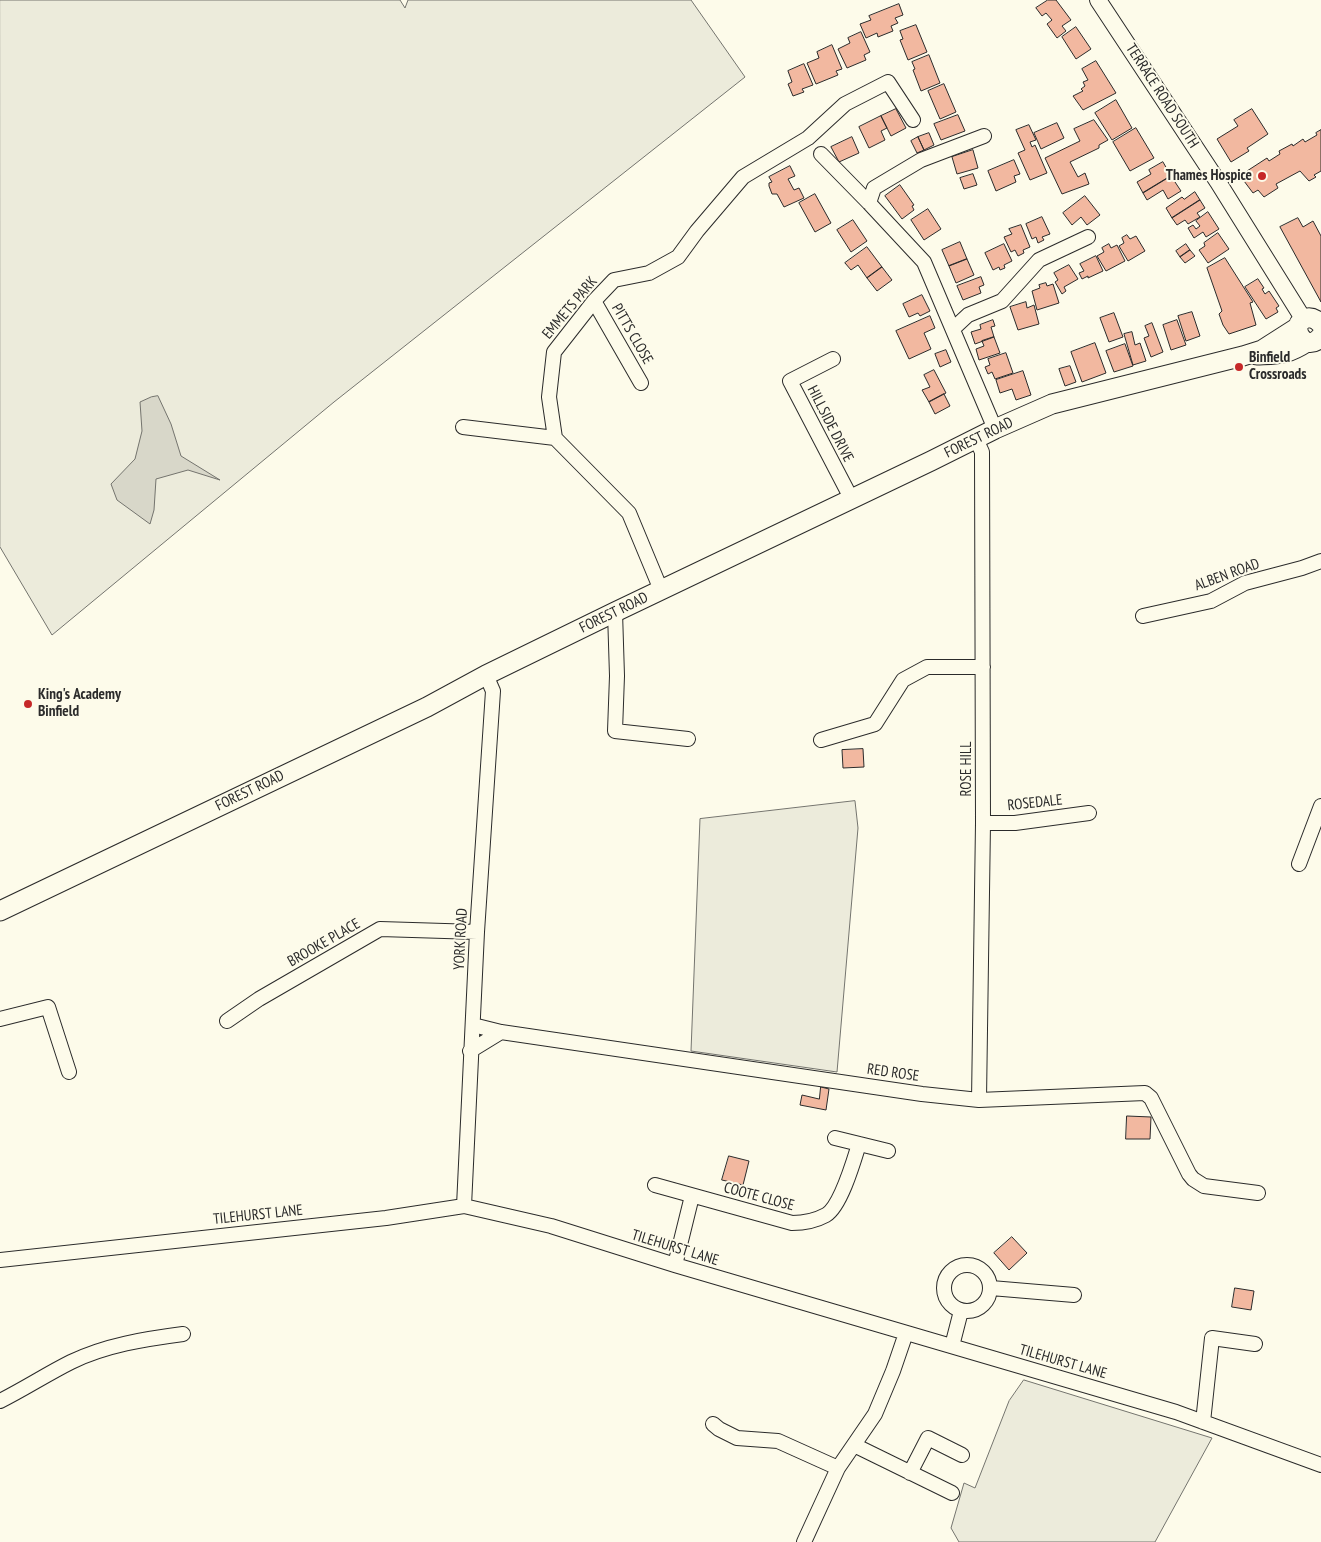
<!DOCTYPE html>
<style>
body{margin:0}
canvas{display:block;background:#fdfbea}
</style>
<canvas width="1321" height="1542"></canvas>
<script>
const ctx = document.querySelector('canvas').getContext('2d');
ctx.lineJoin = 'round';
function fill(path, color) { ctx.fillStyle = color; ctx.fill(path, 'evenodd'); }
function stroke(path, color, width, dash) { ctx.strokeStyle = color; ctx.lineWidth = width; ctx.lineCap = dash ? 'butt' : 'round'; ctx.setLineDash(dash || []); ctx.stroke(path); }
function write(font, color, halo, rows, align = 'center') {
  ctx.font = font + ' "PT Sans Narrow",sans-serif'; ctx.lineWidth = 4; ctx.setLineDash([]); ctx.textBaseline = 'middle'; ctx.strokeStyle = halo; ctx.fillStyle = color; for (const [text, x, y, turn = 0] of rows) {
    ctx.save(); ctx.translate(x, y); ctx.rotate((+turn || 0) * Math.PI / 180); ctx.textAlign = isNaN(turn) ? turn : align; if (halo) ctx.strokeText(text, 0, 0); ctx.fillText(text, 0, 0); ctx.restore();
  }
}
const green = new Path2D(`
 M0,0H400L405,8L408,0H691L745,77L334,402L52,635L0,547Z
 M855,801L858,828L837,1072L691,1051L700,819Z
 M1024,1380L1212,1438L1155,1542H959L951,1528L964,1483L975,1488L1009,1401Z`);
fill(green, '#ecebdb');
stroke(green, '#74746e', 1);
const water = new Path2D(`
 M158,396L171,424L181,456L220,480L188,470L156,479L154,510L150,524L117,500L111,484L135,459L142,431L140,402L151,397Z`);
fill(water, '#d8d7c9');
stroke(water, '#74746e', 1);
const building = new Path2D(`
 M1048,0H1056L1071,20L1062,26L1066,31L1057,38L1047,24L1052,20L1046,13L1042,16L1036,8Z
 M899,4L903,15L895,18L898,23L891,26L893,31L878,37L877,33L866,38L860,24L871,20L869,16Z
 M916,25L927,52L908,60L900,40L903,39L900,31Z
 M1076,27L1091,49L1076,59L1062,37Z
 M861,32L870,52L864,55L866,60L847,68L838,49L850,43L848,38Z
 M832,45L842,69L836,71L838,75L816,84L807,63L819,58L817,52Z
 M929,55L940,83L921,91L913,70L915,69L912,62Z
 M1096,61L1116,93L1083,110L1073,96L1083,91L1081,89L1085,86L1083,82L1088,80L1082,69Z
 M804,64L813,85L802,89L804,92L793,96L788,84L792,82L788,71Z
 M944,84L956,112L940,119L928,91Z
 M1116,100L1132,128L1112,140L1095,113Z
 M896,109L906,128L891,136L881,116Z
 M1252,109L1268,134L1247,148L1249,151L1231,162L1217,139L1238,126L1234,120Z
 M958,115L965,131L941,140L934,124Z
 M881,116L887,128L881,131L885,140L869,148L859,127Z
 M1094,120L1108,140L1099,145V148L1070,162L1078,177L1085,173L1089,184L1062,194L1045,158L1080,141L1074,129Z
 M1057,123L1064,138L1041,149L1034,133Z
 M1029,125L1036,140L1030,142L1032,147L1035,145L1047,173L1030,180L1018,153L1025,150L1016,130Z
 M1136,128L1154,158L1130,171L1113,142Z
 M1321,130V171L1314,175L1316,177L1309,181L1300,171L1276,184L1278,188L1264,197L1258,190L1253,193L1241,177L1248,173L1247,171L1267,158L1269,161L1280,154L1279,151L1292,144L1293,146L1303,139L1305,142L1317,135L1316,133Z
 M929,133L934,145L924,150L918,137Z
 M852,137L859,153L839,162L831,147Z
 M918,137L924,150L917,153L911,141Z
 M973,150L978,168L957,174L952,157Z
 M1014,160L1020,174L1014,176L1016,182L996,191L988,171Z
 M1163,162L1171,176L1143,193L1137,182L1151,174L1149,170Z
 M790,166L795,176L788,179L794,190L799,188L804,198L784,207L777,194H772L769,186V183L772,182L769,177Z
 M973,174L977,185L964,189L960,178Z
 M1171,176L1181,191L1168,199L1163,190L1147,200L1143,193Z
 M900,185L914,205L912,206L914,210L902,219L885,196Z
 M1195,192L1200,200L1172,218L1166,208L1182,197L1184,199Z
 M815,194L831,223L815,232L799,203Z
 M1085,196L1100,215L1087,225L1081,217L1072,225L1063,213Z
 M1200,200L1205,208L1197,213L1200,217L1188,224L1185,220L1177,225L1172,218Z
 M928,209L941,229L924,240L911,220Z
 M1208,212L1219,229L1206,237L1203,232L1194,238L1188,228L1193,225L1196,229L1200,226L1196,221Z
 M1042,217L1050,234L1042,237L1044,240L1038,243L1036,237L1032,239L1026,224Z
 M1298,218L1303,227L1313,221L1321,236V302L1280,227Z
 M853,220L867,241L851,252L837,230Z
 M1021,225L1030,247L1023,250L1024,253L1018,256L1015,250L1011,252L1004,237L1012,234L1009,229Z
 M1218,233L1229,249L1208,263L1199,250L1205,246L1204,243Z
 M1127,235L1130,239L1136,236L1145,251L1128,261L1119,246L1124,243L1122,238Z
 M960,242L967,259L949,266L942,250Z
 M1004,244L1012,261L1004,265L1005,268L1000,270L999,267L993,270L985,253Z
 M1109,244L1111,248L1117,245L1125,261L1106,271L1097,256L1104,252L1102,248Z
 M1186,244L1190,250L1180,257L1176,251Z
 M867,247L882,267L867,278L858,265L851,270L845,263Z
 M1190,250L1195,256L1185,263L1180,257Z
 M1096,256L1103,271L1088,278V276L1082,279L1079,273L1084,271L1080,264Z
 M1225,258L1253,302L1250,303L1256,325L1229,334L1223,325L1219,314L1222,311L1207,268Z
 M967,259L974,275L956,283L949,266Z
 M1069,265L1078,279L1064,287L1066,291L1062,294L1055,282L1058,280L1054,273Z
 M882,267L892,280L877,291L867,278Z
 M981,277L984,285L979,287L981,293L963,300L957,286Z
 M1258,279L1264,288L1262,289L1265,294L1269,291L1279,306L1276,308L1278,312L1266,319L1245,287Z
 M1046,283L1047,286L1053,284L1059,303L1037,310L1032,291L1040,288L1039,285Z
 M922,295L930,311L920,316L918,313L909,317L903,304Z
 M1026,302L1027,308L1034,305L1039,324L1018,330L1010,307Z
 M1192,312L1200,336L1186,341L1178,316Z
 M1114,313L1123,337L1109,342L1100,318Z
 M930,316L935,328L924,333L931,349L909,359L896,331Z
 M993,320L995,326L991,327L994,337L975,344L971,332L981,329L980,325Z
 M1177,320L1186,345L1171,350L1163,325Z
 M1152,323L1163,352L1151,357L1144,338L1149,336L1145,326Z
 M1132,332L1135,345L1140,343L1146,361L1133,365L1124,334Z
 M994,337L1000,353L979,360L976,349L984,346L982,341Z
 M1095,343L1106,373L1082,382L1071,352Z
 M1125,344L1133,366L1114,372L1106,351Z
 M946,350L951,362L940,367L935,354Z
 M1006,353L1013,373L995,379L992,372L988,374L985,367L990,365L988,359Z
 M1070,366L1076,382L1065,386L1059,369Z
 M934,370L946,393L929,402L922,390L930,387L924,375Z
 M1023,371L1031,395L1016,400L1012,389L1000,393L996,380Z
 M944,394L950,406L935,414L929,402Z
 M863,749L864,767L843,768L842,750Z
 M821,1087L829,1089L826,1110L800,1105L802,1095L819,1099Z
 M1127,1116L1151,1117L1150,1139H1126Z
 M729,1156L749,1161L743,1185L722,1180Z
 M1012,1237L1027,1253L1009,1270L994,1253Z
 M1235,1288L1254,1291L1251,1310L1232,1307Z`);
fill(building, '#f2b8a0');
stroke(building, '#2b2b2b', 1);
const minor = new Path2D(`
 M821,154L869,203L924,262L995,429
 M869,203L874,188L921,160L984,136
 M594,301L641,383
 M953,329L968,315L1002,301L1039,260L1088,237
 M833,359L790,381L851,498
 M463,427L555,438
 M976,439L982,452L983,823L979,1100
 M661,590L629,513L555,438L549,397L554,352L594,301L614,280L649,273L678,257L697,231L743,177L808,138L845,104L888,82L913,120
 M615,612L617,676L615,731L688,739
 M1143,616L1211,601L1245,583L1302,568L1321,561
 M821,740L875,724L903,680L927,667H983
 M983,823H1015L1089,813
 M1299,864L1321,806
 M0,1019L48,1007L69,1072
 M227,1021L259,999L380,929L477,932
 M473,1025L501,1032L922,1094L979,1100L1145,1093L1151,1098L1189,1174L1193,1179L1204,1186L1258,1193
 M470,1051L501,1032
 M835,1138L888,1151
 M655,1185L792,1223C805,1223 815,1221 826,1215C841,1206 854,1160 859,1144
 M464,1206L477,932L493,691L486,675
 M0,1260L386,1218L464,1206L551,1226L675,1265L1176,1412L1321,1465
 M944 1288a23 23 0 1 1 46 0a23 23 0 1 1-46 0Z
 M675,1265L692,1196
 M991,1288L1074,1295
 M952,1346L961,1311
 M0,1401C24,1389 47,1374 71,1362C106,1345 145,1339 183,1334
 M1203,1422L1212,1338L1255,1344
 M713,1424L719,1429L737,1438L778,1441L838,1468L875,1414L893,1371L906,1333
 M854,1445L952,1493
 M910,1473L928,1438L962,1455
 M804,1542L838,1468`);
const tertiary = new Path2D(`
 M1098,0L1218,182L1304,320`);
const secondary = new Path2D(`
 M1321,324C1317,320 1313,317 1307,318C1286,324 1306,356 1321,336
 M1257,355C1280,354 1287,355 1307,342
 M0,911L427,707L486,675L615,612L931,461L995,429L1052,404L1243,356L1262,350L1298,327`);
stroke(minor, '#2b2b2b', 16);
stroke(tertiary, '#2b2b2b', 18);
stroke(secondary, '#2b2b2b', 21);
stroke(minor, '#fdfbea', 14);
stroke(tertiary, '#fdfbea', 16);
stroke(secondary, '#fdfbea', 19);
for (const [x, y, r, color] of [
 [1262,176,5,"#c62828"],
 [1239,367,5,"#c62828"],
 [28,704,5,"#c62828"]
]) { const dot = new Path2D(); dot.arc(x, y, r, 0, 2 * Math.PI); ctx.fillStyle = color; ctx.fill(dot); stroke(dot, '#fdfbea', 2); }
write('15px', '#2b2b2b', '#fdfbea', [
 ["TERRACE ROAD SOUTH",1162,96,57],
 ["EMMETS PARK",570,308,-50],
 ["PITTS CLOSE",632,334,60],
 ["HILLSIDE DRIVE",830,424,63],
 ["FOREST ROAD",979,438,-26],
 ["ALBEN ROAD",1227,575,-20],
 ["FOREST ROAD",614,613,-26],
 ["ROSE HILL",967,769,-90],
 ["FOREST ROAD",250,791,-26],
 ["ROSEDALE",1035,803,-6],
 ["YORK ROAD",461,939,-87],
 ["BROOKE PLACE",324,943,-30],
 ["RED ROSE",893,1073,8],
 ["COOTE CLOSE",759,1197,15],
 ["TILEHURST LANE",258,1215,-6],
 ["TILEHURST LANE",675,1248,17],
 ["TILEHURST LANE",1063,1362,16]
]);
write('bold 15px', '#2b2b2b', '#fdfbea', [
 ["Thames Hospice",1252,176,"right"],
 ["Binfield",1249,358],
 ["Crossroads",1249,375],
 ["King's Academy",38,695],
 ["Binfield",38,712]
], 'left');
</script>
